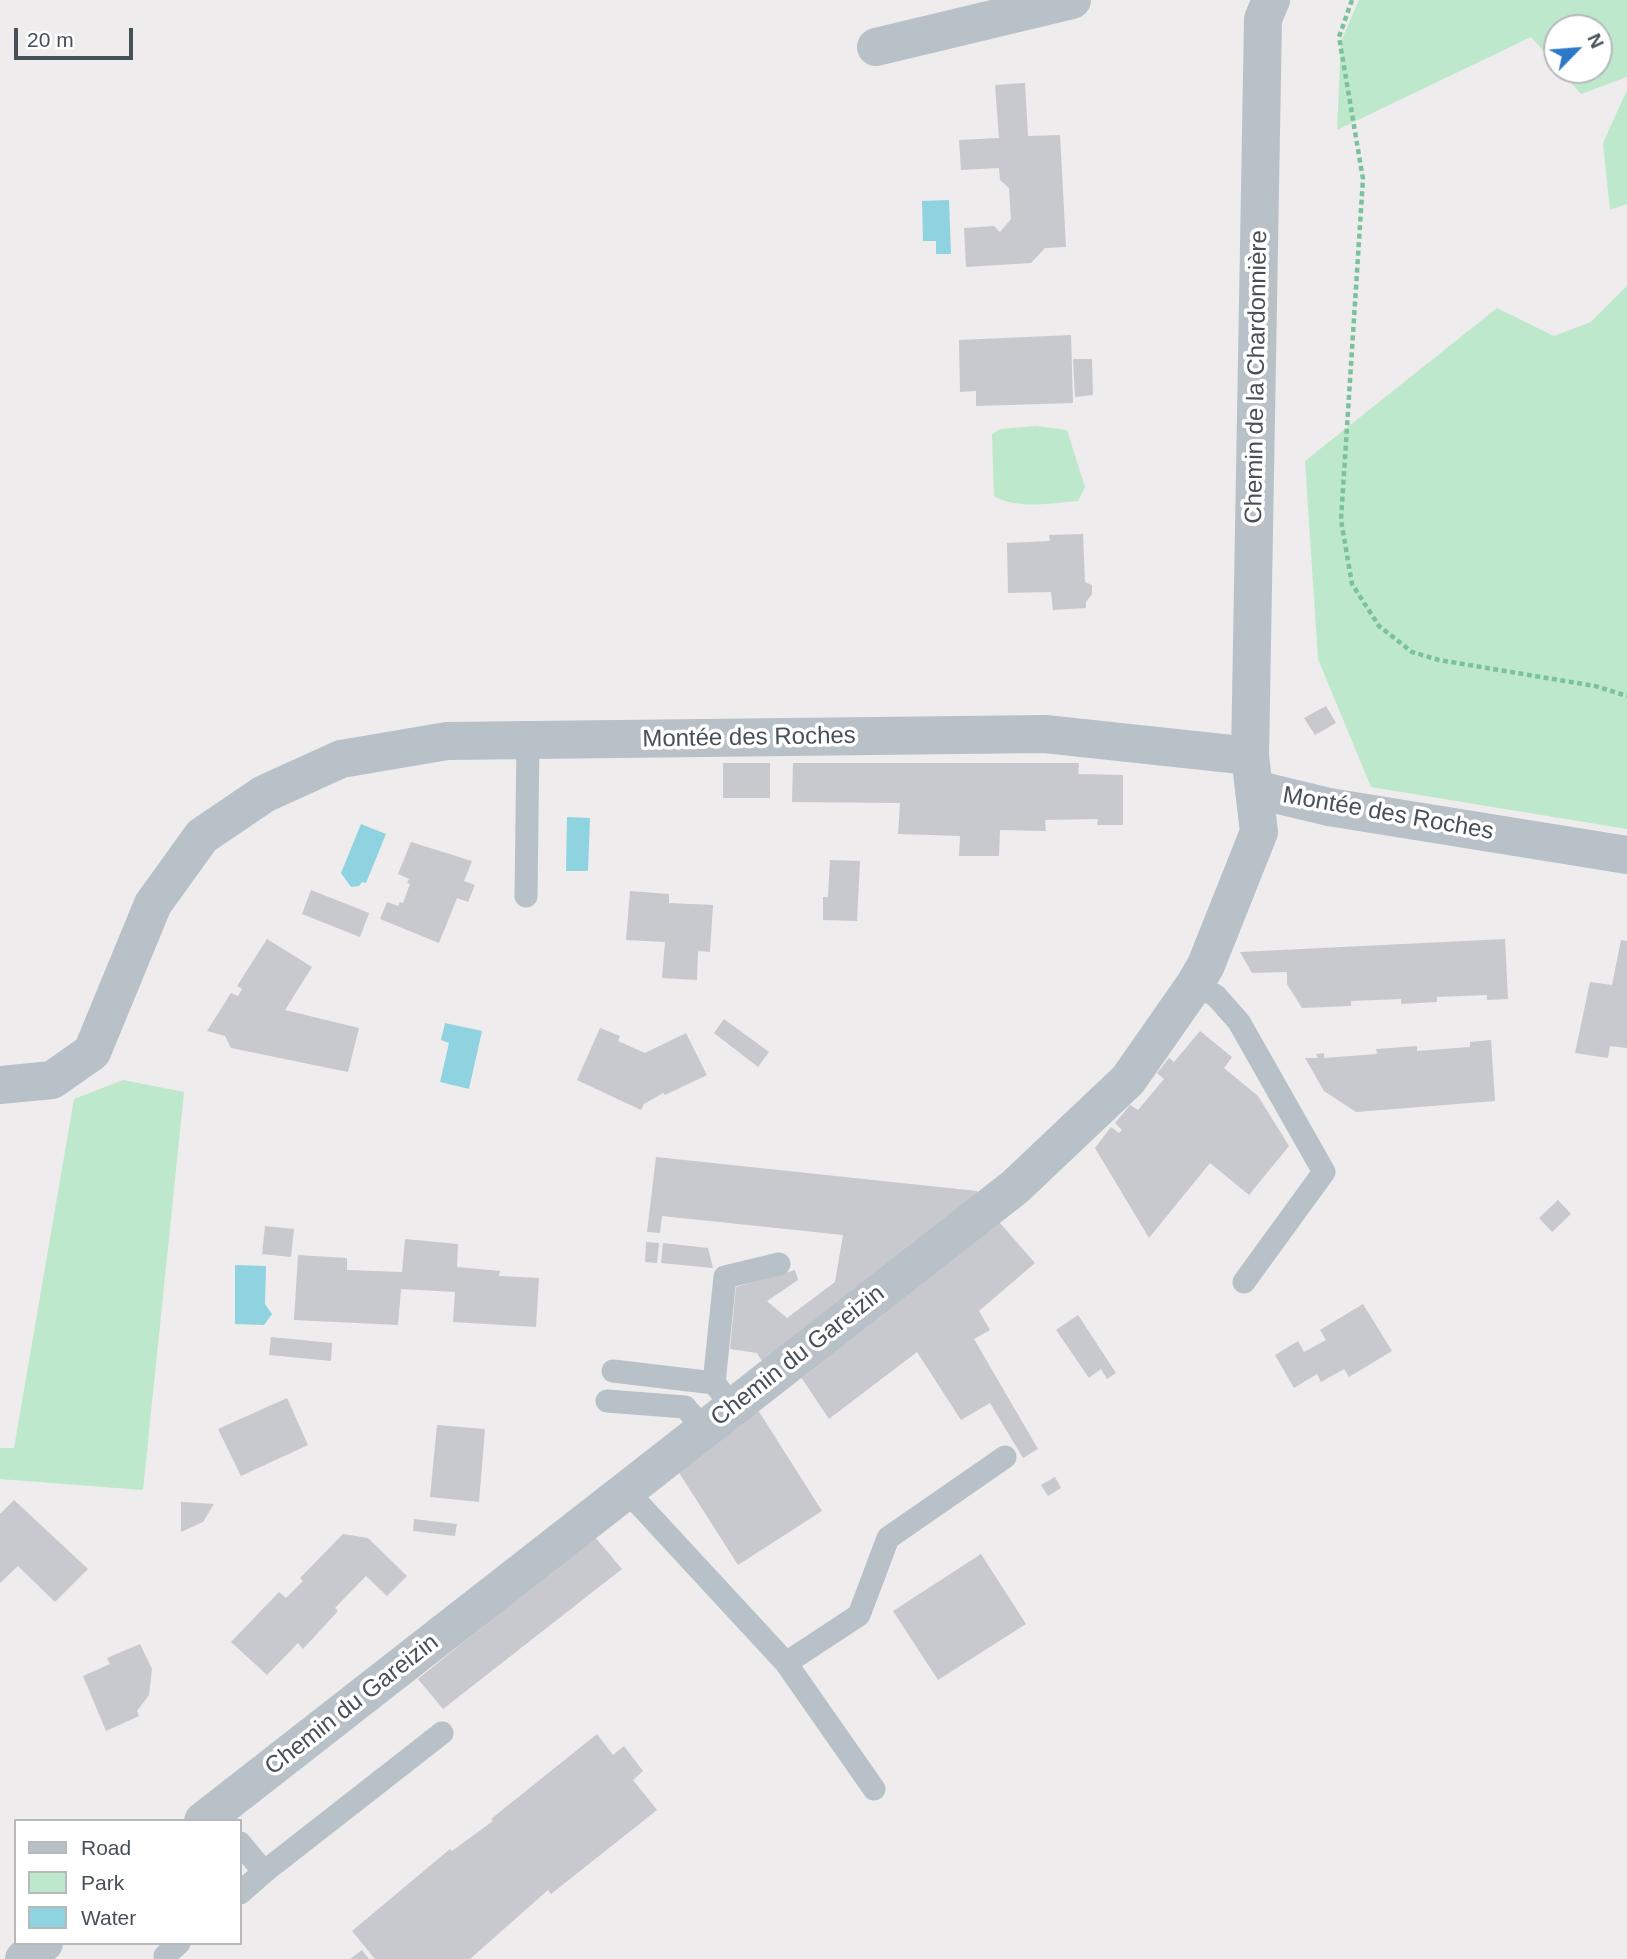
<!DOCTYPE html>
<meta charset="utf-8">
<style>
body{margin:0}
#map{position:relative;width:1627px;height:1959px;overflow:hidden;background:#eeecec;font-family:Arial,sans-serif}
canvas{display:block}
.legend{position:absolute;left:14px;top:1819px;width:228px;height:126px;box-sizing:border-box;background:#fff;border:2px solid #b5b9bc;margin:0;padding:9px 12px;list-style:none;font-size:21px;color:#465057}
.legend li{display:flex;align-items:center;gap:14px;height:35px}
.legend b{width:35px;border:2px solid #b5b9bc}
.north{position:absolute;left:1543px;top:14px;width:70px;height:70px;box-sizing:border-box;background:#fff;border:2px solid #b5b9bc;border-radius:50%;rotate:65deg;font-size:19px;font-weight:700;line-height:28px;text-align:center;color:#465057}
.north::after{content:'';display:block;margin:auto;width:24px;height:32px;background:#2d78c7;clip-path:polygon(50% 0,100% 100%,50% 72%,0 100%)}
.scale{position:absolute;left:14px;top:28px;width:119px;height:32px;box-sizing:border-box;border:4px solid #465057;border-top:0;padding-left:9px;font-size:21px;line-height:24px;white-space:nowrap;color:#465057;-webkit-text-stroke:5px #fff;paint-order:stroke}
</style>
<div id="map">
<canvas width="1627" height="1959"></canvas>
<ul class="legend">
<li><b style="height:9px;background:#b8c1c7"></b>Road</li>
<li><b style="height:19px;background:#bee8cc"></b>Park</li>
<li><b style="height:19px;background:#90d3e0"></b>Water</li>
</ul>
<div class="north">N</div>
<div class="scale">20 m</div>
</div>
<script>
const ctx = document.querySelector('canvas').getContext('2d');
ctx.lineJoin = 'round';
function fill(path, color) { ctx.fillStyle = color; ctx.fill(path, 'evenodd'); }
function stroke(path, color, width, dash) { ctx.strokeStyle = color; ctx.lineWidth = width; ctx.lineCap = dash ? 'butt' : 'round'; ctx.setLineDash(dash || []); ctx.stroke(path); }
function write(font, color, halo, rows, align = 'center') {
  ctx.font = font + ' Arial,sans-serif'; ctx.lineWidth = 7; ctx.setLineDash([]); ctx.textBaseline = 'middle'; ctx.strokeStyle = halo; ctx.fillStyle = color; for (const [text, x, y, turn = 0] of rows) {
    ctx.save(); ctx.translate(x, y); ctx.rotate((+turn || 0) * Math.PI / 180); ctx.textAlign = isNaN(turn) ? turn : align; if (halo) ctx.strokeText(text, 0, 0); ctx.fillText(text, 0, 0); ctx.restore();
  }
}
fill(new Path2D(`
 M1359,0H1627V77L1581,94L1560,70H1599V28H1557V66L1531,37L1337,130L1341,41Z
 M1627,90V204L1610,210L1603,143Z
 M1627,286V829L1371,787L1318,659L1305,461L1497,308L1554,336L1591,322Z
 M1036,426L1067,430L1085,487L1078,501C1052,503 1017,510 994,496L992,434L1000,429Z
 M123,1080L184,1092L143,1490L0,1479V1448H14L74,1099Z`), '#bee8cc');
fill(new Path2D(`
 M949,200L951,254H936V241H923L922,201Z
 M567,817L590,818L588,871H566Z
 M361,824L386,834L366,883L362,882L359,886L351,887L341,873Z
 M445,1023L482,1031L469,1089L440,1082L449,1043L441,1040Z
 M235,1265L266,1266L265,1304L272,1314L264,1325L235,1324Z`), '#90d3e0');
fill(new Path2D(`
 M1025,83L1028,136L1060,135L1066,247L1045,248L1031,263L966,267L964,228L994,226L1000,232L1011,219L1009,188L1000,180L999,168L961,170L959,140L999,138L995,85Z
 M1071,335L1073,403L976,406V391L960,392L959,340Z
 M1073,359H1092L1093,395L1075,397Z
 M1083,534L1085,582L1092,585V594L1086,602V608L1053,610L1051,592L1008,593L1007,543L1050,541L1049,535Z
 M1326,706L1336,723L1315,735L1304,718Z
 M723,763H770V798H723Z
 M793,763H1079L1078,774L1123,775V825H1097L1098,819L1045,820L1046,831L1000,830L999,856H959L960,836L898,834L900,803L792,802Z
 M411,842L472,861L464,881L475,885L468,902L457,898L439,943L380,919L387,902L398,906L400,902L403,903L410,884L407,883L409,879L398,874Z
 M830,860L860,861L857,921L823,920V897H828Z
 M311,890L369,913L360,937L302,914Z
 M630,891L669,894V903L713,905L710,952L698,951L697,980L662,978L665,942L626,940Z
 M267,939L312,967L285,1010L359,1028L348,1072L231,1048L225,1036L207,1031L231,993L238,996L242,989L237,986Z
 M1505,939L1508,999L1487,1000V995L1437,997V1002L1401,1004V999L1351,1001V1006L1302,1008L1287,984V972L1252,973L1240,952Z
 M1621,940L1627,941V1048L1610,1046L1608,1058L1575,1053L1590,982L1612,985Z
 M724,1019L769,1052L758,1067L714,1033Z
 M600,1028L620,1036L618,1041L645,1053L686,1033L707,1075L665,1095L663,1093L644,1104L641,1110L577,1080Z
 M1200,1031L1232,1057L1224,1068L1258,1096L1289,1146L1249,1195L1210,1163L1149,1238L1095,1148L1111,1127L1119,1133L1122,1130L1115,1123L1130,1105L1138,1110L1164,1079L1157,1073L1169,1058L1174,1062Z
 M1491,1040L1495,1101L1356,1112L1324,1091L1305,1058H1318L1316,1054L1324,1053V1058L1377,1054L1376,1049L1417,1046V1051L1470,1047V1042Z
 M656,1157L977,1191V1195L766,1368L757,1353L730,1349L736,1287L795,1270L798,1280L767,1301L787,1318L835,1282L843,1235L662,1216L660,1233L647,1232Z
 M1558,1200L1571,1214L1552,1232L1539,1218Z
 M999,1222L1035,1263L979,1311L990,1330L974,1339L1038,1449L1023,1458L990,1403L961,1420L917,1352L829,1419L801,1377Z
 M265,1226L294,1229L291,1257L262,1254Z
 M405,1239L458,1244L457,1267L500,1271L499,1276L539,1278L536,1327L453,1322L455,1292L401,1289L398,1325L294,1320L298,1255L347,1258V1270L402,1272Z
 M646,1242L659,1243L657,1263L645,1262Z
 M663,1243L708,1248L713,1268L661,1263Z
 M1363,1304L1392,1351L1349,1377L1344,1369L1321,1382L1317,1374L1294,1388L1275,1355L1298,1341L1304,1352L1326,1340L1320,1330Z
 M1078,1315L1116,1373L1107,1379L1101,1369L1089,1378L1056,1330Z
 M271,1337L332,1343L331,1361L269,1355Z
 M287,1398L308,1445L241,1476L218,1429Z
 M758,1410L822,1511L738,1565L678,1471Z
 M437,1425L485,1429L479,1502L430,1497Z
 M1055,1477L1061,1488L1048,1496L1041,1485Z
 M14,1500L88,1569L55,1602L18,1566L0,1583V1514Z
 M181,1502H183L214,1504L203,1522L181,1532Z
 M414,1519L457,1524L455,1536L413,1531Z
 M343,1534L368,1538L407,1576L387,1596L366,1576L335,1608L338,1611L303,1649L298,1643L267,1675L231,1642L279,1592L286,1598L303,1581L300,1578Z
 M594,1536L622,1569L443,1709L418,1679Z
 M981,1554L1026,1624L938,1680L893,1611Z
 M140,1644L152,1669L149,1695L137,1711L139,1716L106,1731L83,1676L110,1664L107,1658Z
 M597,1734L613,1755L624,1746L643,1771L633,1780L657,1810L551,1894L548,1890L470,1959H375L352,1931L450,1849L452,1851L493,1821L491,1819Z
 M362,1950L369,1959H350Z`), '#c7c9ce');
stroke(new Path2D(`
 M1352,0L1339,37L1363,179L1341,520L1352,584L1379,626L1412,652L1439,660L1595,686L1627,696`), '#7ac29b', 4.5, [5, 3.5]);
stroke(new Path2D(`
 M526,896L528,741
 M1195,984L1216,996L1239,1022L1324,1172L1244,1282
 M613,1371L714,1383
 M607,1401L685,1407L704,1429
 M733,1407L714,1383L725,1277L779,1264
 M626,1490L786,1663L874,1789
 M786,1663L859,1615L888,1538L1005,1457
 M240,1843L264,1872L442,1733
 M240,1893L264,1872
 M165,1956L179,1943`), '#b8c1c7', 23);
stroke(new Path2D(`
 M876,47L1072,0
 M1250,756L1263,19L1271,0
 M203,1821L1015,1187L1128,1080L1195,984L1206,965L1259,832L1254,789
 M24,1959L44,1943`), '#b8c1c7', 38);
stroke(new Path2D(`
 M0,1085L52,1080L92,1052L153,904L202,836L264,794L341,759L447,741L1045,734L1250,756L1254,789L1329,807L1627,855`), '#b8c1c7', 38);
write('24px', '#465057', '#fff', [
 ["Chemin de la Chardonnière",1257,377,-89],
 ["Montée des Roches",749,738,-1],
 ["Montée des Roches",1388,814,10],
 ["Chemin du Gareizin",798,1356,-38],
 ["Chemin du Gareizin",352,1705,-38]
]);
</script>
